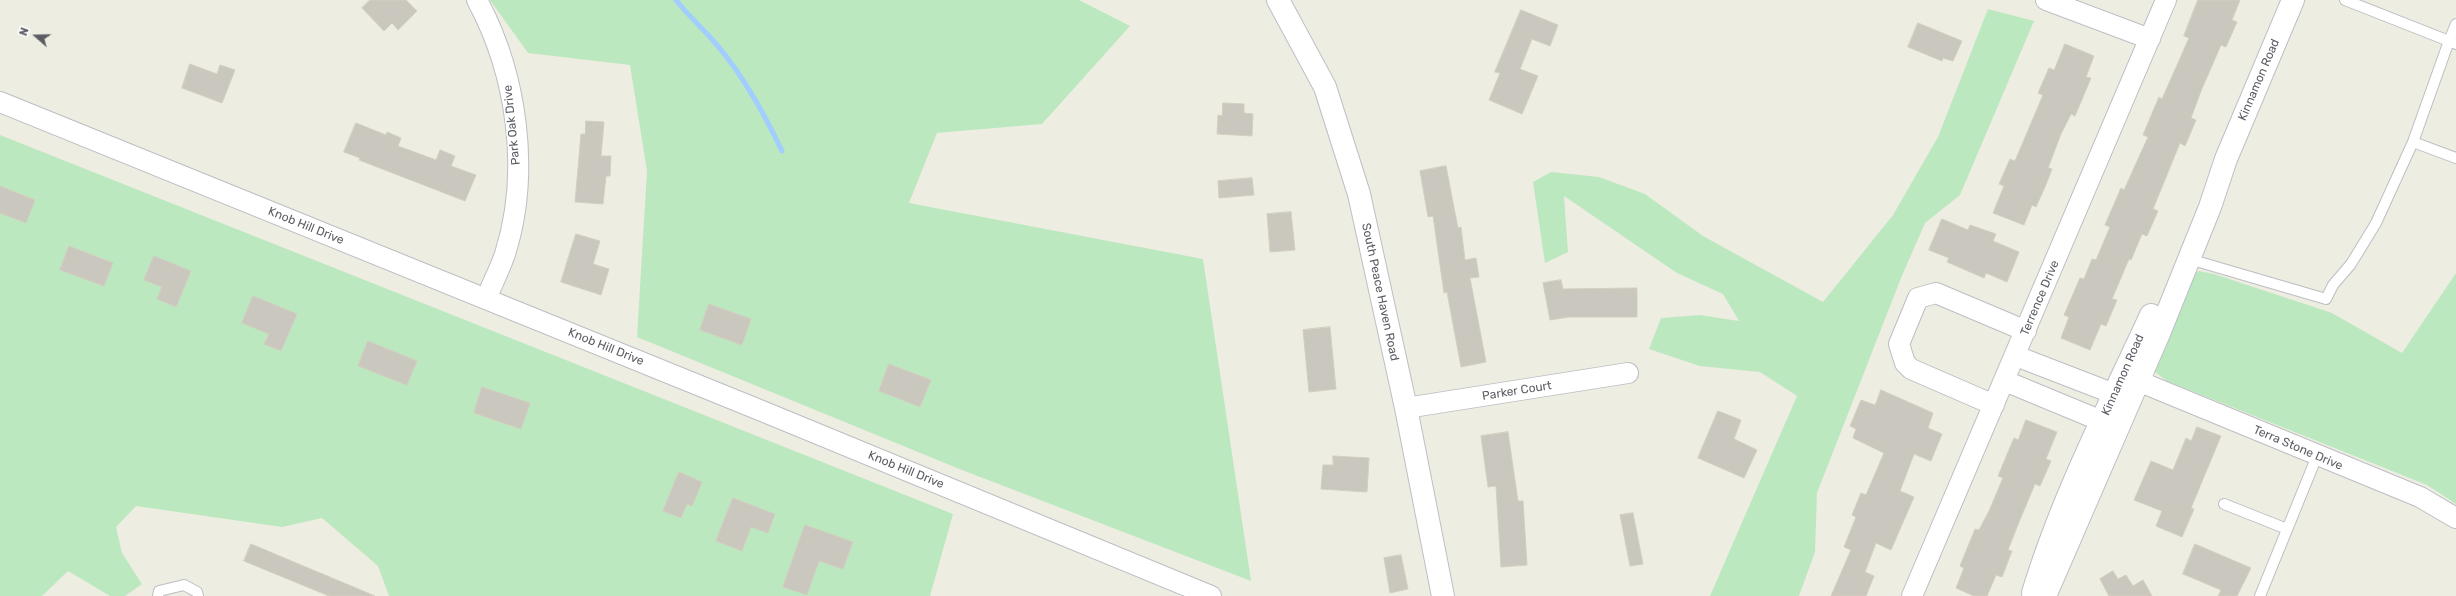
<!DOCTYPE html>
<style>
body{margin:0}
#map{position:relative;width:2456px;height:596px;overflow:hidden;background:#eeede1;font-family:Rubik,sans-serif}
canvas{display:block}
.north{position:absolute;left:16px;top:16px;width:40px;height:40px;-webkit-text-stroke:3px #fff;paint-order:stroke;rotate:290deg;font-size:11px;font-weight:700;line-height:16px;text-align:center;color:#5a5d64}
.north::after{content:'';display:block;margin:auto;width:14px;height:18px;background:#5a5d64;clip-path:polygon(50% 0,100% 100%,50% 72%,0 100%)}
</style>
<div id="map">
<canvas width="2456" height="596"></canvas>
<div class="north">N</div>
</div>
<script>
const ctx = document.querySelector('canvas').getContext('2d');
ctx.lineJoin = 'round';
function fill(path, color) { ctx.fillStyle = color; ctx.fill(path, 'evenodd'); }
function stroke(path, color, width, dash) { ctx.strokeStyle = color; ctx.lineWidth = width; ctx.lineCap = dash ? 'butt' : 'round'; ctx.setLineDash(dash || []); ctx.stroke(path); }
function write(font, color, halo, rows, align = 'center') {
  ctx.font = font + ' Rubik,sans-serif'; ctx.lineWidth = 3; ctx.setLineDash([]); ctx.textBaseline = 'middle'; ctx.strokeStyle = halo; ctx.fillStyle = color; for (const [text, x, y, turn = 0] of rows) {
    ctx.save(); ctx.translate(x, y); ctx.rotate((+turn || 0) * Math.PI / 180); ctx.textAlign = isNaN(turn) ? turn : align; if (halo) ctx.strokeText(text, 0, 0); ctx.fillText(text, 0, 0); ctx.restore();
  }
}
fill(new Path2D(`
 M490,0H1079L1130,26L1042,124L937,133L909,203L1203,259L1251,581L962,470L637,337L647,171L630,65L528,53Z
 M1988,9L2034,21L1960,195L1925,223L1901,278L1817,493L1815,552L1799,596H1710L1797,396L1760,372L1700,366L1649,349L1661,318L1700,315L1739,321L1723,294L1677,273L1564,196L1568,252L1545,263L1533,182L1551,172L1599,177L1645,194L1703,236L1823,302L1893,215L1938,137Z
 M0,135L953,514L930,596H389L378,566L322,518L282,527L136,506L116,527L122,553L142,584L125,596H110L68,571L42,596H0Z
 M2199,271L2214,274L2332,313L2402,353L2456,273V504L2427,485L2167,381L2155,372L2153,363L2188,278Z`), '#bce8c0');
stroke(new Path2D(`
 M676,0C686,13 698,24 709,36C740,69 763,111 782,151`), '#a1cdff', 5);
const building = new Path2D(`
 M370,0H406L417,11L398,30L392,23L384,31L362,8Z
 M2198,0H2240L2232,20L2237,22L2226,47L2221,45L2201,91L2191,118L2196,120L2185,146L2180,143L2153,209L2158,211L2147,236L2142,234L2131,260L2129,259L2112,299L2117,300L2106,326L2101,324L2090,350L2061,338L2069,317L2064,315L2080,278L2084,279L2092,259L2096,260L2110,227L2105,225L2121,188L2124,190L2148,137L2143,135L2153,111L2159,97L2162,99L2189,38L2184,36Z
 M1521,10L1558,25L1550,46L1532,39L1520,69L1538,76L1522,114L1489,100L1500,73L1495,72Z
 M1918,23L1962,41L1953,61L1943,58L1942,61L1908,47Z
 M2065,44L2094,56L2086,77L2091,78L2075,116L2071,114L2061,134L2048,168L2052,169L2045,187L2036,207L2032,205L2024,225L1993,213L2004,186L1999,184L2010,159L2015,161L2043,95L2038,93L2049,68L2054,70Z
 M190,64L217,74L220,65L235,70L222,103L182,88Z
 M1223,103L1244,104V113L1253,114L1252,136L1217,134L1218,115L1222,116Z
 M586,121L604,122L601,156H611L610,176H606L603,204L575,202L581,134H585Z
 M356,123L386,135L387,132L401,138L398,146L436,160L440,150L455,156L451,166L476,175L465,201L359,160L360,158L344,152Z
 M1446,166L1458,228L1461,227L1465,260L1476,258L1479,277L1470,278L1486,362L1461,367L1447,292L1444,293L1433,216L1428,217L1420,171Z
 M1252,178L1254,195L1219,198L1218,181Z
 M0,186L35,200L26,223L0,213Z
 M1291,212L1295,250L1270,252L1267,214Z
 M1942,219L1968,230L1970,225L1996,234L1993,241L2019,252L2007,282L1986,273L1984,278L1947,262L1949,258L1929,250Z
 M576,234L600,241L593,264L609,269L601,295L561,282Z
 M69,246L113,263L104,286L60,270Z
 M154,256L191,271L176,307L157,299L162,287L144,280Z
 M1561,280L1563,289L1637,288V317H1569L1550,320L1543,283Z
 M253,296L297,314L281,351L264,344L269,334L242,323Z
 M709,304L751,319L742,345L700,330Z
 M1330,327L1336,389L1309,392L1303,330Z
 M368,341L417,361L407,385L358,366Z
 M889,364L931,380L920,407L879,391Z
 M482,387L530,403L521,429L474,413Z
 M1881,390L1933,413L1928,428L1942,434L1931,461L1914,454L1900,491L1914,497L1891,550L1876,543L1865,572L1874,576L1866,596H1831L1851,550L1844,547L1856,517L1852,515L1861,493L1866,495L1884,453L1853,438L1856,429L1850,426L1861,400L1875,405Z
 M1718,411L1741,420L1734,439L1757,450L1744,478L1698,458Z
 M2026,420L2057,432L2046,459L2051,461L2040,486L2035,484L2019,522L2008,550L2012,551L2002,577L1996,575L1987,596H1974L1956,588L1964,568L1960,566L1975,529L1979,530L1989,511L2003,478L1998,476L2014,438L2018,440Z
 M2197,427L2221,436L2191,508L2194,509L2182,537L2156,526L2162,511L2134,500L2151,461L2173,470L2186,438L2191,441Z
 M1508,432L1518,501H1523L1527,565L1501,567L1496,486L1488,487L1481,436Z
 M1333,456L1369,458L1367,492L1321,489L1323,465H1333Z
 M679,472L702,482L692,506L687,504L681,518L663,511Z
 M733,498L775,514L768,533L751,527L742,551L716,541Z
 M1633,513L1643,564L1630,566L1620,515Z
 M805,525L853,542L843,569L819,561L807,595L783,587Z
 M251,544L375,596H329L244,561Z
 M2195,544L2251,568L2237,596H2218L2221,590L2183,574Z
 M1401,555L1408,589L1390,593L1384,558Z
 M2113,571L2118,579L2126,575L2133,586L2143,580L2152,596H2109L2100,579Z`);
fill(building, '#c9c7be');
stroke(building, '#d3cfbf', 1);
const service = new Path2D(`
 M2456,24L2449,41L2456,44
 M2413,142L2456,158
 M2189,259L2326,299L2333,285L2351,264L2376,223L2413,142L2449,41L2345,0
 M2224,504L2287,529
 M158,596L159,591L184,585L197,592L198,596
 M2260,596L2317,456`);
const minor = new Path2D(`
 M477,0C517,74 531,172 505,254C500,269 492,284 486,299
 M2046,0L2150,39
 M0,102L762,411L1211,596
 M2016,356L2130,400
 M2005,381L2116,427
 M2138,381L2420,497L2456,518
 M1994,405L1911,369L1905,363L1899,344L1918,298L1936,293L2026,331
 M1406,408L1628,373
 M1912,596L2166,0`);
const secondary = new Path2D(`
 M1278,0L1325,87L1359,194L1406,408L1443,596
 M2033,593C2062,497 2109,406 2151,315
 M2045,596L2160,331L2210,207L2226,159L2293,0`);
stroke(service, '#bcbec4', 12);
stroke(minor, '#bcbec4', 22);
stroke(secondary, '#bcbfc6', 24);
stroke(service, '#fff', 10);
stroke(minor, '#fff', 20);
stroke(secondary, '#fff', 22);
write('12px', '#5a5d64', '#fff', [
 ["Kinnamon Road",2259,80,-67],
 ["Park Oak Drive",512,125,-96],
 ["Knob Hill Drive",306,226,22],
 ["South Peace Haven Road",1380,292,78],
 ["Terrence Drive",2040,298,-67],
 ["Knob Hill Drive",606,347,22],
 ["Kinnamon Road",2123,375,-66],
 ["Parker Court",1517,391,-9],
 ["Terra Stone Drive",2298,448,23],
 ["Knob Hill Drive",906,470,22]
]);
</script>
